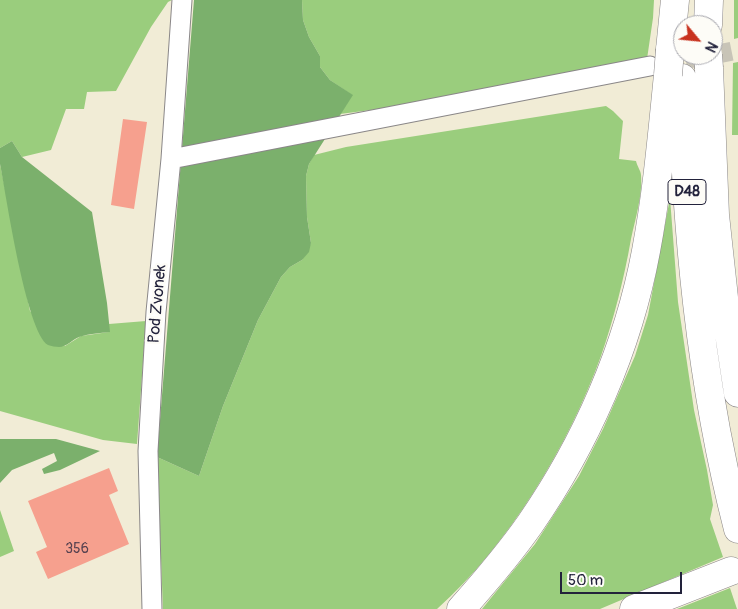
<!DOCTYPE html>
<style>
body{margin:0}
#map{position:relative;width:738px;height:609px;overflow:hidden;background:#f1ecd6;font-family:Pangolin,sans-serif}
canvas{display:block}
.north{position:absolute;left:673px;top:15px;width:50px;height:50px;box-sizing:border-box;background:#fdfcf7;border:1px solid #a5a5ac;border-radius:50%;rotate:118deg;font-size:14px;font-weight:700;line-height:20px;text-align:center;color:#22223b}
.north::after{content:'';display:block;margin:auto;width:18px;height:22px;background:#c8321e;clip-path:polygon(50% 0,100% 100%,50% 72%,0 100%)}
.scale{position:absolute;left:560px;top:572px;width:122px;height:22px;box-sizing:border-box;border:2px solid #22223b;border-top:0;padding-left:6px;font-size:15px;line-height:18px;white-space:nowrap;color:#22223b;-webkit-text-stroke:4px #fdfcf7;paint-order:stroke}
</style>
<div id="map">
<canvas width="738" height="609"></canvas>
<div class="north">N</div>
<div class="scale">50 m</div>
</div>
<script>
const ctx = document.querySelector('canvas').getContext('2d');
ctx.lineJoin = 'round';
function fill(path, color) { ctx.fillStyle = color; ctx.fill(path, 'evenodd'); }
function stroke(path, color, width, dash) { ctx.strokeStyle = color; ctx.lineWidth = width; ctx.lineCap = dash ? 'butt' : 'round'; ctx.setLineDash(dash || []); ctx.stroke(path); }
function write(font, color, halo, rows, align = 'center') {
  ctx.font = font + ' Pangolin,sans-serif'; ctx.lineWidth = 5; ctx.setLineDash([]); ctx.textBaseline = 'middle'; ctx.strokeStyle = halo; ctx.fillStyle = color; for (const [text, x, y, turn = 0] of rows) {
    ctx.save(); ctx.translate(x, y); ctx.rotate((+turn || 0) * Math.PI / 180); ctx.textAlign = isNaN(turn) ? turn : align; if (halo) ctx.strokeText(text, 0, 0); ctx.fillText(text, 0, 0); ctx.restore();
  }
}
fill(new Path2D(`
 M0,0H172L168,2L151,27L116,91L87,92L84,109H66L51,150L22,157L12,141L0,148Z
 M302,0H654L653,18L647,59L402,106L340,114L352,95L330,80L320,67V56L309,37L303,20Z
 M734,0H738V38L734,39Z
 M738,62V135H732L733,63Z
 M606,106L613,111L623,121L619,159L636,161C637,166 641,171 641,175C643,194 635,220 631,239C624,279 614,318 601,356C569,445 508,546 437,609H163L157,457L199,476L223,406L258,320L281,277L290,267L302,260L311,243L307,217L306,176L309,164L314,155L346,147Z
 M0,164L30,311L65,346L81,336L109,332V324L146,321L137,444L103,440L0,411Z
 M670,198L678,302L694,410L707,470L713,505L710,519L723,557L600,609H482L535,544L579,476L603,429L635,356L648,315Z
 M0,510L14,551L0,557Z
 M730,588L737,609H677Z`), '#9acd7d');
fill(new Path2D(`
 M194,0H302L303,20L309,37L320,56V67L330,80L353,95L309,164L306,176L307,217L311,243L309,252L302,260L290,267L281,277L258,320L223,406L199,476L157,457Z
 M12,141L22,157L92,212L107,303L110,332C100,333 88,334 79,337C72,340 66,347 59,347C56,347 51,346 48,345C26,332 6,194 0,164V148Z
 M0,439H56L100,451L60,470L44,474L42,469L57,461L54,453L12,470L0,483Z`), '#7bb06c');
fill(new Path2D(`
 M123,119L147,122L134,209L111,205Z
 M109,468L118,491L109,495L129,544L48,579L36,552L47,547L28,501Z`), '#f6a08e');
stroke(new Path2D(`
 M713,55L738,50
 M658,64L711,55`), '#c8c4b7', 19, [19, 9]);
const minor = new Path2D(`
 M171,159L650,66
 M152,609L148,451L156,312L171,159L182,0`);
const highway = new Path2D(`
 M708,25L709,0
 M670,50L675,0
 M709,68L715,215L725,307L738,393
 M682,78C686,229 700,382 738,529
 M461,609C485,582 509,554 530,524C586,443 628,348 646,251C657,193 662,134 668,75
 M634,609L731,571`);
stroke(minor, '#8a8788', 21);
stroke(highway, '#8a8788', 29);
stroke(minor, '#fff', 19);
stroke(highway, '#fff', 28);
const highwayBridge = new Path2D(`
 M708,55L709,68
 M668,75L670,50`);
stroke(highwayBridge, '#8a8788', 29, []);
stroke(highwayBridge, '#fff', 28);
write('14px', '#574250', null, [
 ["356",77,549]
]);
for (const [x, y, w] of [
 [687,192,38]
]) { const box = new Path2D(); box.roundRect(x - w / 2, y - 12.5, w, 25, 4); ctx.fillStyle = '#fdfcf7'; ctx.fill(box); stroke(box, '#22223b', 1); }
write('bold 15px', '#22223b', null, [
 ["D48",687,192]
]);
write('16px', '#22223b', '#fdfcf7', [
 ["Pod Zvonek",158,304,-85]
]);
</script>
